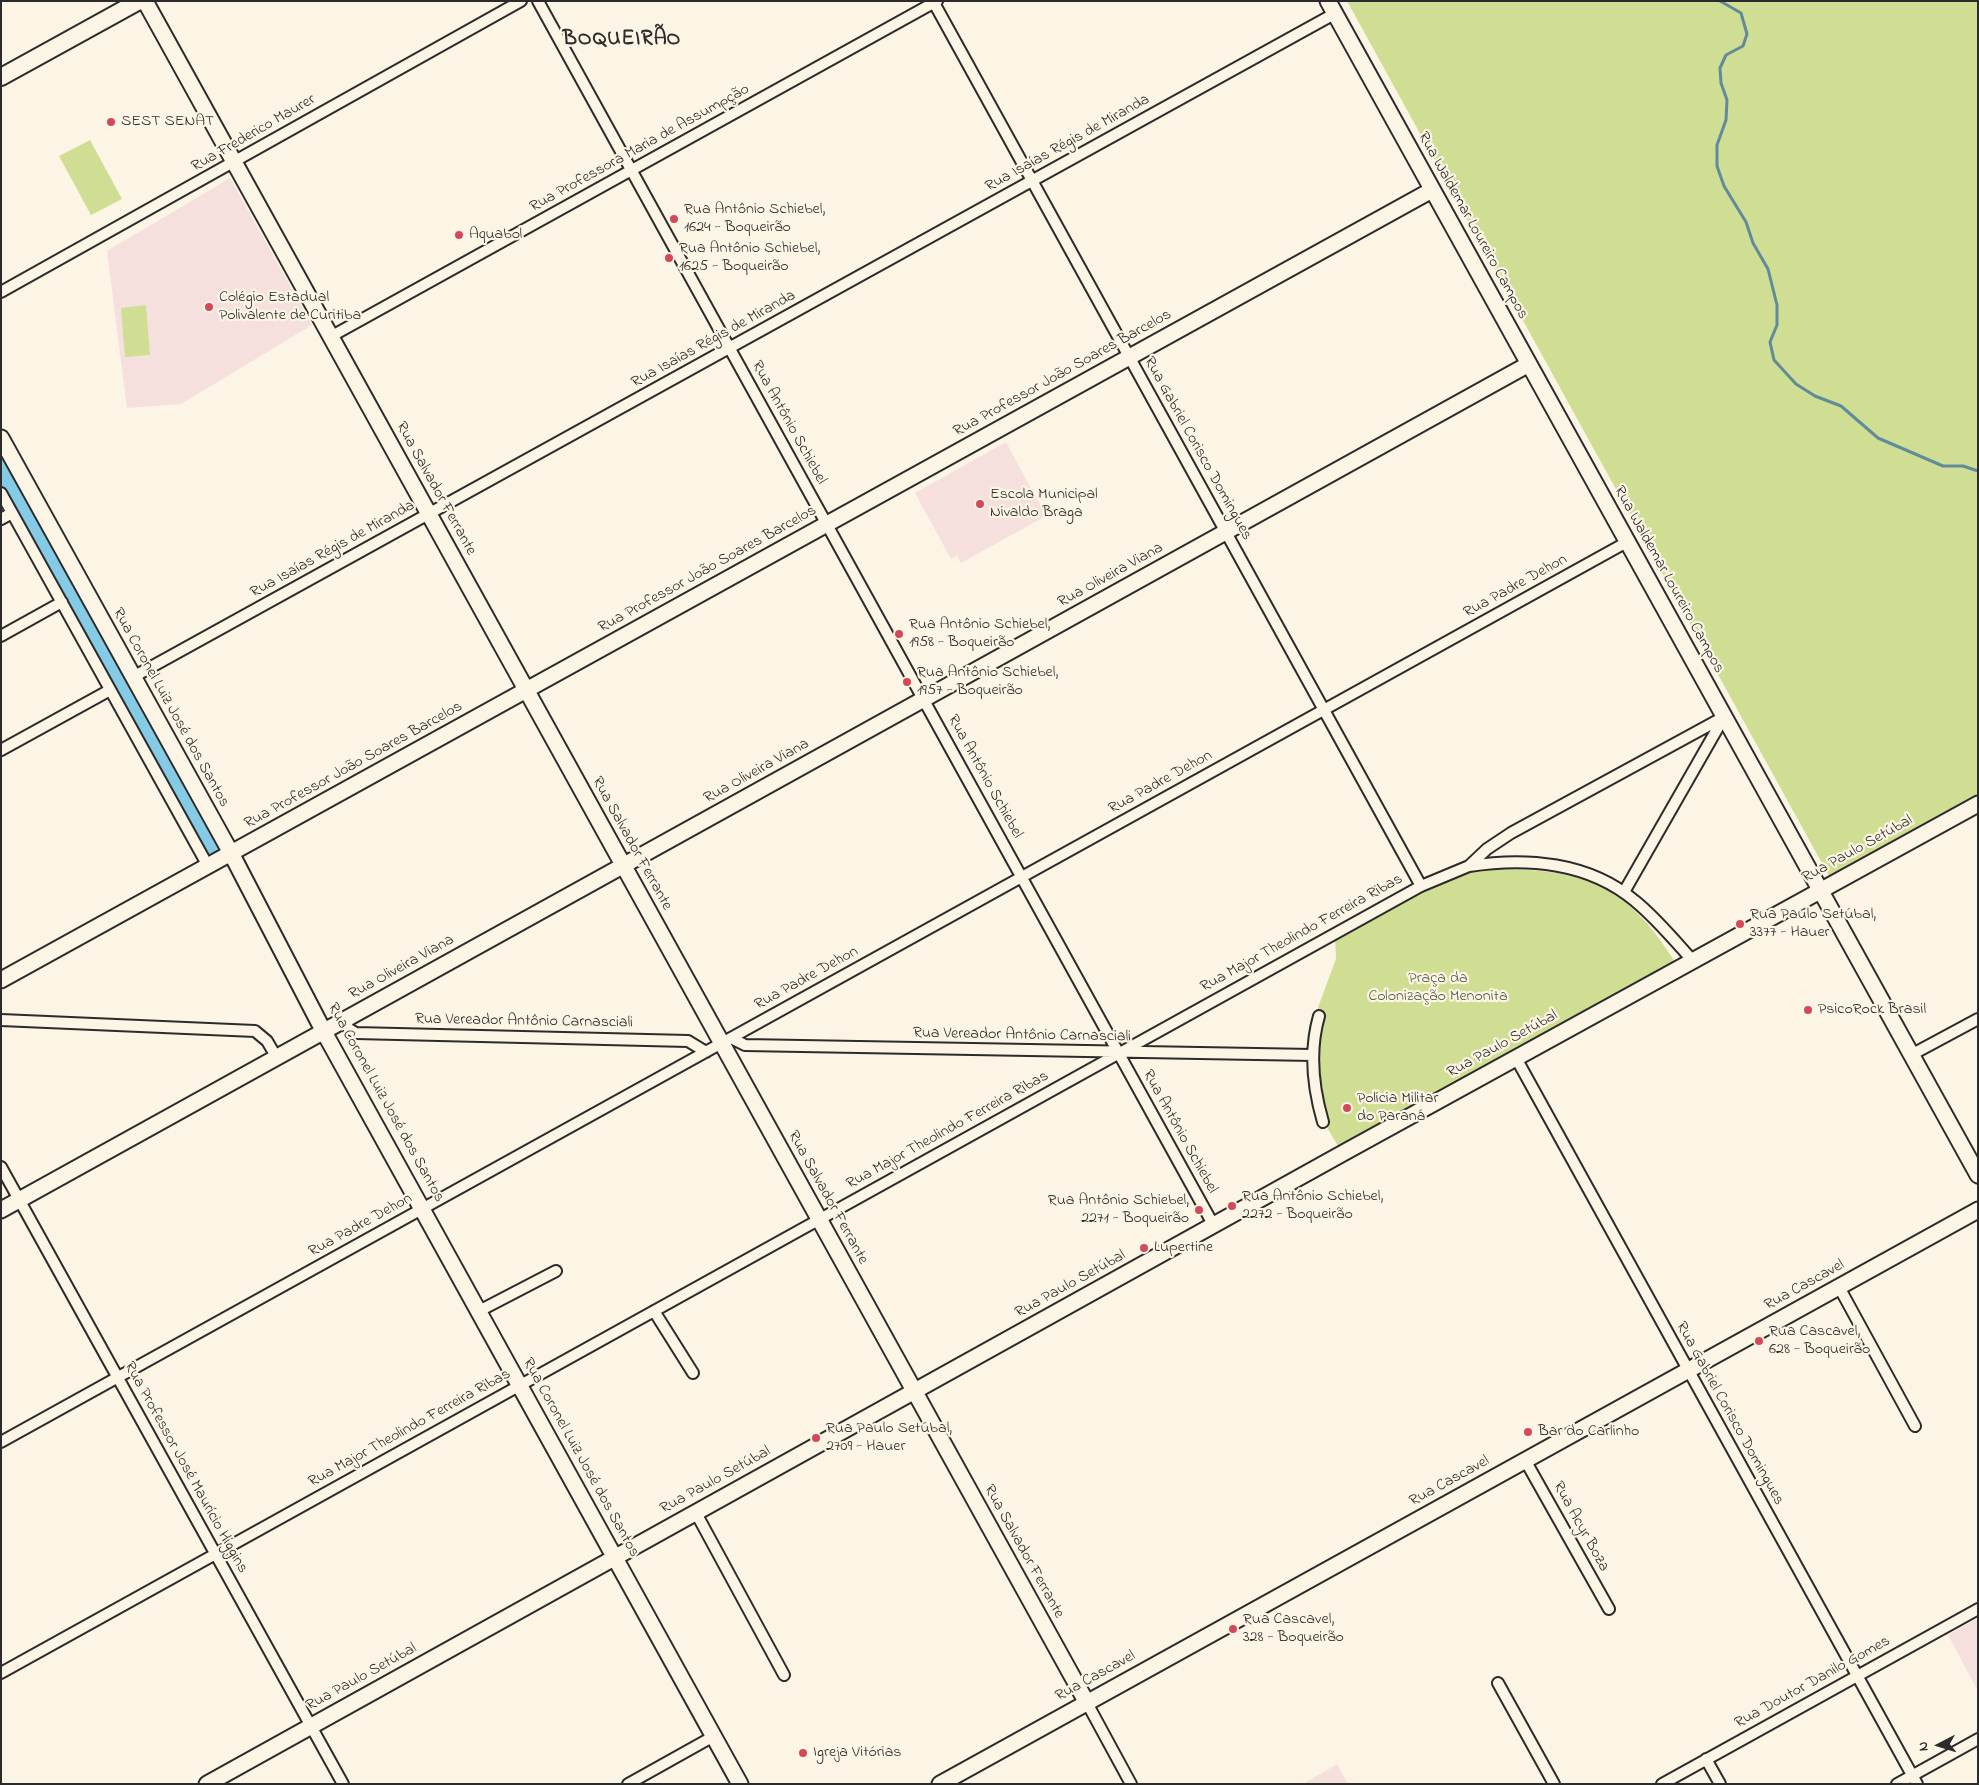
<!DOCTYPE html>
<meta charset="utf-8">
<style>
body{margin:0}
#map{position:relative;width:1979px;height:1785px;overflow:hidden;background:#fcf5e5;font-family:"Indie Flower",sans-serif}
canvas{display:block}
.frame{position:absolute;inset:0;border:2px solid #2b2b2b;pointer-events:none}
.north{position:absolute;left:1914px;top:1720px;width:50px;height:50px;-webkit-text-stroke:4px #fcf5e5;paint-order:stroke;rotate:265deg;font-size:14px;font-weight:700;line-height:20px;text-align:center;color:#2b2b2b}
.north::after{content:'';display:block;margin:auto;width:18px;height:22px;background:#2b2b2b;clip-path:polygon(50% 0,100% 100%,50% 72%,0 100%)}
</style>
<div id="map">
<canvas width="1979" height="1785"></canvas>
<div class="frame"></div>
<div class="north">N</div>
</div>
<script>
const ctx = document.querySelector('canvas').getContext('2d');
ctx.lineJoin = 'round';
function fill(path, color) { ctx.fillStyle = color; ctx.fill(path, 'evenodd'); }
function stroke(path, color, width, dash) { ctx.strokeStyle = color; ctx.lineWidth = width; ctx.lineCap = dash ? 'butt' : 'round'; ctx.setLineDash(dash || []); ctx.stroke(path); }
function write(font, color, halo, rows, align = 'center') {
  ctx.font = font + ' "Indie Flower",sans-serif'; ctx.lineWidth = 4.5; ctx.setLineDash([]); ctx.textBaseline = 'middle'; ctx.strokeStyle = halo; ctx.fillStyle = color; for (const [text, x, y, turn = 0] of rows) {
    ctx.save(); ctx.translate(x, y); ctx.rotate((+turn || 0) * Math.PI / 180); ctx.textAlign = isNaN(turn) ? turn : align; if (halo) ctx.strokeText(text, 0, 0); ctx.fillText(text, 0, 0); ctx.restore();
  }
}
fill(new Path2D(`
 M230,178L312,325L181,404L127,408L107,251Z
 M1006,442L1046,516L961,563L957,555L951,559L915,493Z
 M1978,1618V1691L1948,1635Z
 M1337,1764L1348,1784H1303Z`), '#f6e0dd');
fill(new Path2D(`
 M1347,1H1978V794L1829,876Z
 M90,140L122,199L91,215L59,156Z
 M146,305L150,355L125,357L121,308Z
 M1497,869C1585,869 1628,886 1675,962L1339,1147C1334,1139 1327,1129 1324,1120C1314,1087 1314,1046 1323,1013L1317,1010L1336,959L1335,937L1453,876L1471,872Z`), '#cfde92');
stroke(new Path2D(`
 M1720,1L1741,13L1747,34L1743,46L1726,55L1720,68L1721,83L1727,100L1726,120L1717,145V166L1724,186L1746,222L1753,243L1768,269L1777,305V325L1770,342L1774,360L1796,384L1815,396L1841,406L1878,438L1943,466H1963L1978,471`), '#618b9b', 3);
stroke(new Path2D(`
 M1,466L212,848`), '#85cbe6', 19);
const minor = new Path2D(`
 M538,1L1214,1226
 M933,1L1421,886
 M1,292L521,1
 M330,337L937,1
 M1,493L208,866
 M1,519L12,513
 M1,636L62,602
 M133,677L1334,14
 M1,750L110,690
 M1469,866C1526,857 1589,862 1635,901C1656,918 1675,941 1693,961
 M1624,892L1724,717
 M1319,1016C1309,1051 1313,1088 1323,1122
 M1,1020L255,1031L267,1041L277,1058
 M344,1021L349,1029L356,1033L688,1041L706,1052
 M731,1038L745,1045L1313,1055
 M1911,1055L1978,1019
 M1516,1058L1917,1784
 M1,1167L343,1784
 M1839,1287L1915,1426
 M479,1311L556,1271
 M654,1311L693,1373
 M1,1442L1627,542
 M1525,1460L1609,1609
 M696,1513L784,1675
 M1,1673L1421,886L1469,866L1487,849L1511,833L1724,717
 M1498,1683L1554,1784
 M1087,1703L1131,1784
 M1706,1759L1720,1784
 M628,1784L714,1736
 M1662,1784L1978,1609
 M1897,1784L1978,1739`);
const secondary = new Path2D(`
 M145,1L1087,1703
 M1328,1L1978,1175
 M1,438L231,853L324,1032L740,1784
 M1,980L1432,190
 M1,1210L1529,364
 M207,1784L1345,1152L1978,804
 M940,1784L1978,1210`);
const primary = new Path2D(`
 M1,77L139,1`);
stroke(minor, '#2b2b2b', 14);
stroke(secondary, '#2b2b2b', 19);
stroke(primary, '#2b2b2b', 20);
stroke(minor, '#fcf5e5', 10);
stroke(secondary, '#fcf5e5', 15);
stroke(primary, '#fcf5e5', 16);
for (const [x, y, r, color] of [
 [111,122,5,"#d1495b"],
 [674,219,5,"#d1495b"],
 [459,235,5,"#d1495b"],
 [669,258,5,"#d1495b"],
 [209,307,5,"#d1495b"],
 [980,504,5,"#d1495b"],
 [899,634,5,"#d1495b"],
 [907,682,5,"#d1495b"],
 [1740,924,5,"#d1495b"],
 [1808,1010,5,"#d1495b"],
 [1347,1108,5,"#d1495b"],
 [1232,1206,5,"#d1495b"],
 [1199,1210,5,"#d1495b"],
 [1144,1248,5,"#d1495b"],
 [1759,1341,5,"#d1495b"],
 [1528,1432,5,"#d1495b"],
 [816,1438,5,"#d1495b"],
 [1233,1629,5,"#d1495b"],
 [803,1753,5,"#d1495b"]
]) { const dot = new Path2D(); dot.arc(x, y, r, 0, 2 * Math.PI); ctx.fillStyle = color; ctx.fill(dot); stroke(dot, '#fcf5e5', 2); }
write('16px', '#2b2b2b', '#fcf5e5', [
 ["SEST SENAT",121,122],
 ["Rua Antônio Schiebel,",684,210],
 ["1624 - Boqueirão",684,228],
 ["Aquabol",469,235],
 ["Rua Antônio Schiebel,",679,249],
 ["1625 - Boqueirão",679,267],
 ["Colégio Estadual",219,298],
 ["Polivalente de Curitiba",219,316],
 ["Escola Municipal",990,495],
 ["Nivaldo Braga",990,513],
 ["Rua Antônio Schiebel,",909,625],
 ["1958 - Boqueirão",909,643],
 ["Rua Antônio Schiebel,",917,673],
 ["1957 - Boqueirão",917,691],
 ["Rua Paulo Setúbal,",1750,915],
 ["3377 - Hauer",1750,933],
 ["PsicoRock Brasil",1818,1010],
 ["Polícia Militar",1357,1099],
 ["do Paraná",1357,1117],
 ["Rua Antônio Schiebel,",1242,1197],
 ["2272 - Boqueirão",1242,1215],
 ["Rua Antônio Schiebel,",1189,1201,"right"],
 ["2271 - Boqueirão",1189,1219,"right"],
 ["Lupertine",1154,1248],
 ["Rua Cascavel,",1769,1332],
 ["628 - Boqueirão",1769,1350],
 ["Rua Paulo Setúbal,",826,1429],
 ["2709 - Hauer",826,1447],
 ["Bar do Carlinho",1538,1432],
 ["Rua Cascavel,",1243,1620],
 ["328 - Boqueirão",1243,1638],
 ["Igreja Vitórias",813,1753]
], 'left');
write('16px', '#2b2b2b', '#fcf5e5', [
 ["Rua Frederico Maurer",254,134,-30],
 ["Rua Isaías Régis de Miranda",1068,144,-29],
 ["Rua Professora Maria de Assumpção",640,149,-29],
 ["Rua Waldemar Loureiro Campos",1472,226,61],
 ["Rua Isaías Régis de Miranda",714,340,-29],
 ["Rua Professor João Soares Barcelos",1063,374,-29],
 ["Rua Antônio Schiebel",788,423,61],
 ["Rua Gabriel Corisco Domingues",1197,449,61],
 ["Rua Salvador Ferrante",435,489,61],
 ["Rua Isaías Régis de Miranda",333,550,-29],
 ["Rua Professor João Soares Barcelos",708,570,-29],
 ["Rua Oliveira Viana",1111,576,-29],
 ["Rua Waldemar Loureiro Campos",1668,580,61],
 ["Rua Padre Dehon",1516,587,-29],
 ["Rua Coronel Luiz José dos Santos",170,708,61],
 ["Rua Professor João Soares Barcelos",354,766,-29],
 ["Rua Oliveira Viana",757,772,-29],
 ["Rua Antônio Schiebel",984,777,61],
 ["Rua Padre Dehon",1161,783,-29],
 ["Rua Salvador Ferrante",631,844,61],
 ["Rua Paulo Setúbal",1858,850,-29],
 ["Rua Major Theolindo Ferreira Ribas",1302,934,-29],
 ["Rua Oliveira Viana",402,968,-29],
 ["Rua Padre Dehon",807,979,-29],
 ["Rua Vereador Antônio Carnasciali",524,1022,1],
 ["Rua Vereador Antônio Carnasciali",1022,1036,1],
 ["Rua Paulo Setúbal",1503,1045,-29],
 ["Rua Coronel Luiz José dos Santos",385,1103,61],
 ["Rua Major Theolindo Ferreira Ribas",948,1131,-29],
 ["Rua Antônio Schiebel",1179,1132,61],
 ["Rua Salvador Ferrante",827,1198,61],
 ["Rua Padre Dehon",361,1226,-29],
 ["Rua Paulo Setúbal",1071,1285,-29],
 ["Rua Cascavel",1805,1286,-29],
 ["Rua Gabriel Corisco Domingues",1729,1414,61],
 ["Rua Major Theolindo Ferreira Ribas",410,1429,-29],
 ["Rua Coronel Luiz José dos Santos",580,1458,61],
 ["Rua Professor José Maurício Higgins",185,1468,61],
 ["Rua Paulo Setúbal",716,1481,-29],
 ["Rua Cascavel",1450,1482,-29],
 ["Rua Acyr Boza",1580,1527,61],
 ["Rua Salvador Ferrante",1023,1552,61],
 ["Rua Cascavel",1096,1677,-29],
 ["Rua Paulo Setúbal",362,1678,-29],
 ["Rua Doutor Danilo Gomes",1813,1683,-29]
]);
write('16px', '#545845', '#fcf5e5', [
 ["Praça da",1438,979],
 ["Colonização Menonita",1438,997]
]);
ctx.letterSpacing = '1px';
write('bold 21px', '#2b2b2b', '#fcf5e5', [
 ["BOQUEIRÃO",622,41]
]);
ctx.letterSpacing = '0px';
</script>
